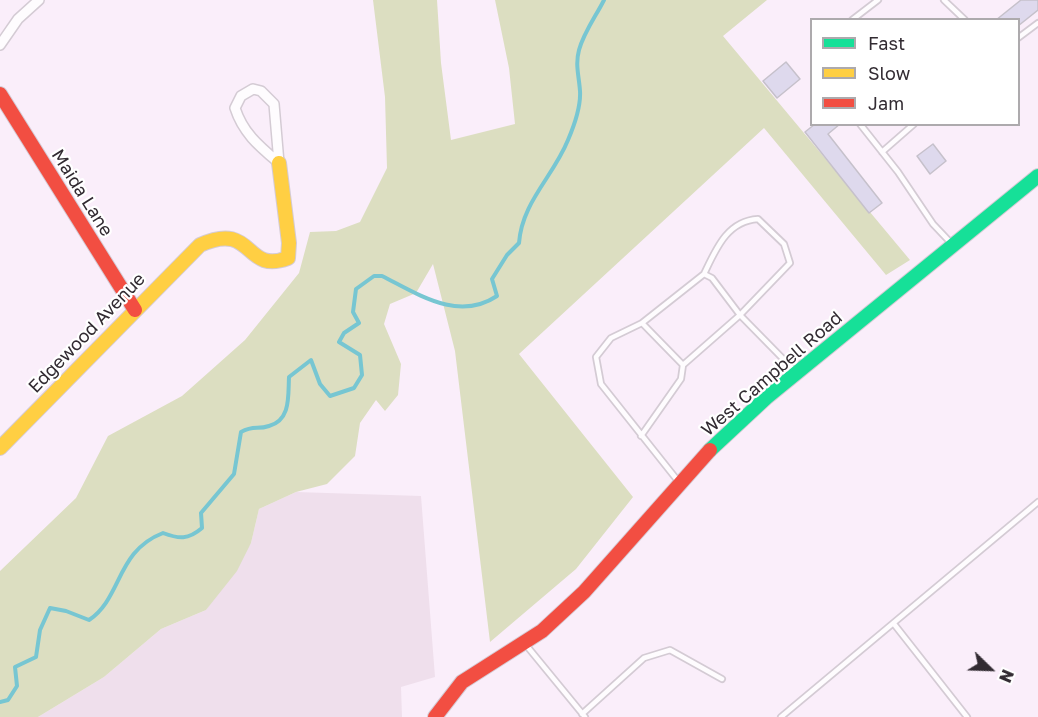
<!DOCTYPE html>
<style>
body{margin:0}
#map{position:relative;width:1038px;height:717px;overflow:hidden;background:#faeefa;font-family:"Golos Text",sans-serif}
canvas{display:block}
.legend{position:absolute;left:810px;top:18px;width:210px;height:108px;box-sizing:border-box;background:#fff;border:2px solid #adaaad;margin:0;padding:8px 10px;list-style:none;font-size:18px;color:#322b32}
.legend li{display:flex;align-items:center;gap:12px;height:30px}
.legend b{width:30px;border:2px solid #adaaad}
.north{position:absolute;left:960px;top:639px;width:60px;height:60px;-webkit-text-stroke:4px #fff;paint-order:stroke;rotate:113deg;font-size:16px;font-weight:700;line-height:24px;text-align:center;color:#322b32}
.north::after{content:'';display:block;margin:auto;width:21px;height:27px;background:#322b32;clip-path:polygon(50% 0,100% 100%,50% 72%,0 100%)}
</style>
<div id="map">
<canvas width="1038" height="717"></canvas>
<ul class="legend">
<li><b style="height:8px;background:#16e098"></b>Fast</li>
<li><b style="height:8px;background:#ffcf43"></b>Slow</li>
<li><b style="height:8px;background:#f24e42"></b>Jam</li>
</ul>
<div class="north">N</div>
</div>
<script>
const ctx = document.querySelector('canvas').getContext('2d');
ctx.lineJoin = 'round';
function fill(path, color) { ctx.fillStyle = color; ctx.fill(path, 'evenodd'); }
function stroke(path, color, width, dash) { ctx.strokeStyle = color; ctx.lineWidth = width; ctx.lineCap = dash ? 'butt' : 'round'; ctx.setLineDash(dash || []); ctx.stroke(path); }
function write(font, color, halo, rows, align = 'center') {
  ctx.font = font + ' "Golos Text",sans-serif'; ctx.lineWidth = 4.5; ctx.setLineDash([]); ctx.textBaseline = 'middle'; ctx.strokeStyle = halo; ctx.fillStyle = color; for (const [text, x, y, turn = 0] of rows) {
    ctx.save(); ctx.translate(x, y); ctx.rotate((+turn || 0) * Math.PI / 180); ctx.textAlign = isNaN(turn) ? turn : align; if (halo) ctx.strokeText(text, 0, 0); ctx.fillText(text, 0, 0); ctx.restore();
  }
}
fill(new Path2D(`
 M296,492L421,496L435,677L401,687L402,717H38L104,677L161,629L206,610L251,543L259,509Z`), '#efdfec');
fill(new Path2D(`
 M373,0H437L441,63L451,140L515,124L509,68L495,0H767L723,36L910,260L886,275L764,128L519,354L633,497L576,569L490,642L455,351L433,264L416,293L390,304L384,324L401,364L398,395L385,411L376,400L360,423L355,456L327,484L296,492L259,509L251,543L237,571L206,610L161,629L104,677L38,717H0V571L76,498L108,436L182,396L245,340L299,273L310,232L336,231L360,222L387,168L385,97Z`), '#dcdec1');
stroke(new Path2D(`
 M0,702L8,700L17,686L15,667L36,657L40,630L50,608L66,611L89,620C122,598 116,551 163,533C179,539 188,540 202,528L201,513L234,474L241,432C254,425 257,430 269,426C291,420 288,396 289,377L311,360L320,384L330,396L354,388L362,375L360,355L339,342L344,333L359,323L353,312L356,289L374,276H382C418,294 458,322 497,296L492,279L507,255L519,243C522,202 553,177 568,140C574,126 581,107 580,91C579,76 575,65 579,50C584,32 596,16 604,0`), '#77c6d2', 4);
const building = new Path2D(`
 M1021,0H1038V10L1018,26V20H996Z
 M786,62L800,79L777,98L763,81Z
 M815,124H840L828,134L882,203L869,213L805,132Z
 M933,144L946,161L930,174L917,156Z`);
fill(building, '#ded9ed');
stroke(building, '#c6c1cb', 1.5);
const lane = new Path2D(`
 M944,0L965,20
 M852,20L878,0
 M1018,38L1038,23
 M860,124L898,172L933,224L951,243
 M882,152L914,124
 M642,323L611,338L596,357L601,384L678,481
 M683,365L642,323L704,274L712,278L740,315L795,371
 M641,436L681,379L683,365L740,315L790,263L784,244L758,219C727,221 716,249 704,274
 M894,624L967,717
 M526,645L585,717
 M582,714L644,658L670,650L722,679
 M781,717L1038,502`);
const street = new Path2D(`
 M0,45L18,19L39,0
 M253,89L261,91L274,104L279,163C259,146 243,133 235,108L241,96Z`);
const fast = new Path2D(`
 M710,450L767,397L1038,176`);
const slow = new Path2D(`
 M0,448L200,245C255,220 243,275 288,258L289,243L279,163`);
const jam = new Path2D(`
 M0,94L135,310
 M435,717L462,682L542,631L584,592L710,450`);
stroke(lane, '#d4cbd4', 8);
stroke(street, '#d4cbd4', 12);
stroke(fast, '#d4cbd4', 16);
stroke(slow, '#d4cbd4', 16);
stroke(jam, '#d4cbd4', 16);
stroke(lane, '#fefcfe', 4.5);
stroke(street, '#fefcfe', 9);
stroke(fast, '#16e098', 14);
stroke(slow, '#ffcf43', 14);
stroke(jam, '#f24e42', 14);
write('18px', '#322b32', '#fff', [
 ["Maida Lane",82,193,58],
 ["Edgewood Avenue",87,333,-46],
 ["West Campbell Road",772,374,-41]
]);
</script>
